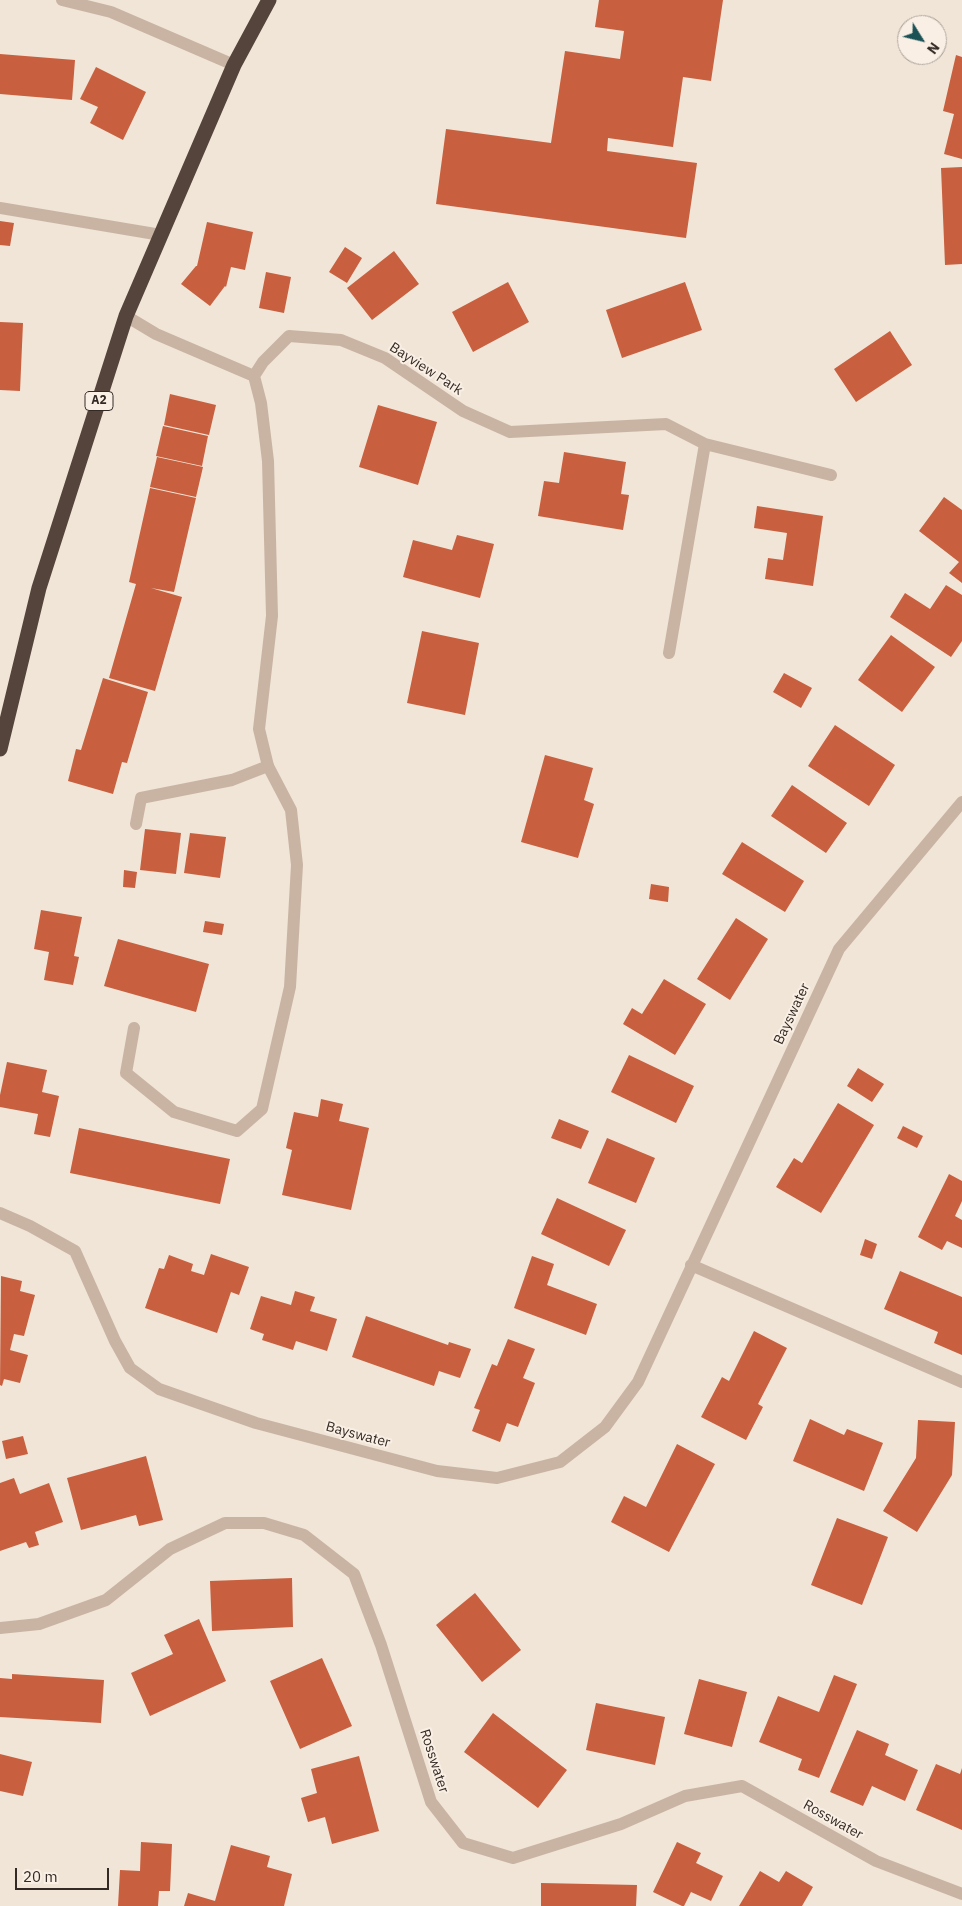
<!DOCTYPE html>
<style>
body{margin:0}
#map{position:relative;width:962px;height:1906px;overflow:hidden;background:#f1e5d7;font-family:"IBM Plex Sans",sans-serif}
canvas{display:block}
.north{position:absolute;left:897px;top:15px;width:50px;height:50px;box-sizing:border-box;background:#f9efe4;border:1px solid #aaa098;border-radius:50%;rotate:126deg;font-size:14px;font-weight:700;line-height:20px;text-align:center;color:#342a25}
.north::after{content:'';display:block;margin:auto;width:18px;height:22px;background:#1b5256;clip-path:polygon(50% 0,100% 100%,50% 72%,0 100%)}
.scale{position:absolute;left:15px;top:1868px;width:94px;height:22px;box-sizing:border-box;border:2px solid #342a25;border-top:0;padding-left:6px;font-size:15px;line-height:18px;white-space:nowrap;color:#342a25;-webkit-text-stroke:4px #f9efe4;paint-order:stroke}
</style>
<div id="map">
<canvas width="962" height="1906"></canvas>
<div class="north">N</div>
<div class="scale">20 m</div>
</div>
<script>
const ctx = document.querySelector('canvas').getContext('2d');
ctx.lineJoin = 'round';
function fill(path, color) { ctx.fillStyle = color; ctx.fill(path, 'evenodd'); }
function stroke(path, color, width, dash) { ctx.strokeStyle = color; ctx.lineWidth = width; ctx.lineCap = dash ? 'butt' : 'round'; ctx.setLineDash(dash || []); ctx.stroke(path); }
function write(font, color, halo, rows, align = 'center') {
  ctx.font = font + ' "IBM Plex Sans",sans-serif'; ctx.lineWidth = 4; ctx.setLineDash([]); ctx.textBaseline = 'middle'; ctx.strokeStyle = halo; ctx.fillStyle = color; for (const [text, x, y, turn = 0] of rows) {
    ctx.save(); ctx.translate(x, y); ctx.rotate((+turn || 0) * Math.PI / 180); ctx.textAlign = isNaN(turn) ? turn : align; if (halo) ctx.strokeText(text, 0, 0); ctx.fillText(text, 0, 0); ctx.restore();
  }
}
fill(new Path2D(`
 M599,0H723L711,81L683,77L673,147L608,138L607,151L697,163L686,238L436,204L446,129L551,143L565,51L620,59L624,31L595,27Z
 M0,54L75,60L72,100L0,94Z
 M956,55L962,57V159L944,154L954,114L943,111Z
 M96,67L146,92L123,140L90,123L98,107L80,99Z
 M962,167V264L945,265L941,168Z
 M0,221L14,223L10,246L0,245Z
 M207,222L253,232L245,270L231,267L226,287L225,286L210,306L181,284L196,266H197Z
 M345,247L362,258L347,283L329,272Z
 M394,251L419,284L372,320L347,288Z
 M266,272L291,277L284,313L259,308Z
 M508,282L529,322L473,352L452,312Z
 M685,282L702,330L622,358L606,310Z
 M0,322L23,323L20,391L0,390Z
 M890,331L912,365L856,402L834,369Z
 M170,394L216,405L209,435L164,425Z
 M378,405L437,422L418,485L359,467Z
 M163,426L208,436L202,466L156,456Z
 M564,452L626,462L621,494L629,495L623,530L538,516L544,481L559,483Z
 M157,457L203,467L196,497L150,487Z
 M150,488L196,498L174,592L151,588L182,597L155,691L109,678L136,584L129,582Z
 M944,497L962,510V583L949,573L959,562L919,531Z
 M757,506L823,516L813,586L765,579L768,558L783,560L787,533L754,528Z
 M457,535L494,544L480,598L403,577L413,540L452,550Z
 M946,585L962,595V641L951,657L890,617L905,593L930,609Z
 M422,631L479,643L465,715L407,703Z
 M891,635L935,667L902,712L858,680Z
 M784,673L812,688L801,708L773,692Z
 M103,678L148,692L127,763L122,762L113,794L68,781L76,749L81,750Z
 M835,725L895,765L869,806L808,766Z
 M545,755L593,768L584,800L594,804L578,858L521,842Z
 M792,785L847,823L826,853L771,816Z
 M145,829L181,833L176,874L140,870Z
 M190,833L226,837L220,878L184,873Z
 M742,842L804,881L785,912L722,874Z
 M124,870L137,872L135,888L123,887Z
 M651,884L669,887L668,902L649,899Z
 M41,910L82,917L74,956L79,957L73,985L44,980L49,952L34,949Z
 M736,918L768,939L730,1000L697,979Z
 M205,921L224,924L222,935L203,932Z
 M118,939L209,964L196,1012L104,986Z
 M664,979L706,1004L675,1055L623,1024L632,1008L642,1014Z
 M629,1055L694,1086L676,1123L611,1092Z
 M7,1062L47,1070L42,1092L59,1096L50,1137L34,1134L38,1114L0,1107V1095Z
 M858,1068L884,1084L872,1102L847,1086Z
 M321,1099L343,1104L339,1121L369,1128L351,1210L282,1195L292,1150L286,1148L294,1112L318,1117Z
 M838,1103L874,1125L821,1213L776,1187L794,1158L802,1163Z
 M559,1119L589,1131L581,1149L551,1138Z
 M903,1126L923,1136L917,1148L897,1138Z
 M79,1128L230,1159L220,1204L70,1173Z
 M607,1138L655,1158L636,1203L588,1183Z
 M949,1174L962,1181V1201L955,1216L962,1220V1248L947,1241L942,1250L918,1237Z
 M557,1198L626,1230L609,1266L541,1234Z
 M865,1239L877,1244L872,1259L860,1255Z
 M211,1254L249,1267L239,1295L231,1292L217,1333L145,1308L159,1268L164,1269L169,1255L193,1264L191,1271L204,1275Z
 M532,1256L554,1264L547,1285L597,1304L586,1335L514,1308Z
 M900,1271L962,1297V1355L934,1343L938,1332L884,1309Z
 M1,1276L22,1281L20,1291L35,1295L24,1336L14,1334L10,1350L28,1355L20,1383L4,1379L2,1386L0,1385Z
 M295,1291L315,1297L310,1311L337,1319L327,1351L296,1341L293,1350L262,1340L264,1334L250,1329L261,1296L291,1305Z
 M366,1316L448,1345L449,1342L471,1349L460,1378L439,1371L434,1386L352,1357Z
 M754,1331L787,1348L758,1404L763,1407L746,1440L701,1417L722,1377L729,1381Z
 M508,1339L535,1349L523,1378L535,1383L518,1427L507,1423L500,1442L472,1431L480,1410L474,1408L492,1364L497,1366Z
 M810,1419L844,1435L847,1429L883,1443L864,1491L793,1461Z
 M918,1420L955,1422L952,1475L917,1532L883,1511L916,1458Z
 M23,1436L28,1454L6,1459L2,1441Z
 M677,1444L715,1464L669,1552L611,1522L624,1496L646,1507Z
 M146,1456L163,1520L139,1526L136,1515L81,1530L67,1478Z
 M14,1478L20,1494L49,1483L63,1522L35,1532L39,1545L29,1548L26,1542L0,1551V1483Z
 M837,1518L888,1537L862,1605L811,1585Z
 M292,1578L293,1627L212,1631L210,1581Z
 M475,1593L521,1650L482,1682L436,1625Z
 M199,1619L226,1681L150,1716L131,1673L173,1654L164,1635Z
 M322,1658L352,1726L300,1749L270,1681Z
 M12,1674L104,1680L101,1723L0,1717V1678L12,1679Z
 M834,1675L857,1684L819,1778L798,1770L802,1759L759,1742L778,1696L819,1712Z
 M699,1679L747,1692L732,1747L684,1734Z
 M596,1703L665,1717L655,1765L586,1750Z
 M493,1713L567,1770L538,1808L464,1752Z
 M857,1730L889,1744L885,1755L918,1770L905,1801L872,1786L863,1806L830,1792Z
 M0,1754L32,1762L23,1796L0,1791Z
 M359,1756L379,1831L332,1844L325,1817L308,1822L301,1798L317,1793L311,1769Z
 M936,1764L960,1774L962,1768V1830L916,1810Z
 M141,1842L172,1844L170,1891H159L158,1906H118L120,1870L140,1871Z
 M677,1842L701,1853L696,1863L723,1876L711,1901L691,1892L684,1906H682L653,1892Z
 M231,1845L270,1856L267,1867L292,1874L284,1906H184L188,1893L215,1901Z
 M760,1871L779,1882L786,1871L813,1887L802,1906H739Z
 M541,1883L637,1885L636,1906H541Z`), '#c85f3f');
stroke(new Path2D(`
 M0,208L161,235
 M136,824L141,798L232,780L268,766`), '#c9b4a4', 12);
stroke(new Path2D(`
 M62,0L111,12L234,65
 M126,316L156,334L254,376L263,362L289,336L341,340L385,358L463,411L510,432L666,424L705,444L831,475
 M669,653L705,444
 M134,1028L126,1073L174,1112L237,1131L262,1109L290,987L297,865L291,810L268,766L259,729L272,616L268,461L261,403L254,376
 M0,1213L30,1226L75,1251L115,1341L130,1368L159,1389L256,1423L437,1471L497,1478L560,1462L605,1427L638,1382L839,949L962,802
 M691,1265L962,1382
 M0,1628L39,1624L106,1600L170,1549L225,1523H264L304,1535L354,1574L381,1645L431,1802L463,1843L513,1858L621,1824L685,1796L742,1786L876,1861L962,1894`), '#c9b4a4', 12);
stroke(new Path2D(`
 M0,749L39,588L126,316L234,65L269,0`), '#55443c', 15);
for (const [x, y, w] of [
 [99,401,28]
]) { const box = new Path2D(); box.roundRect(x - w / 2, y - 9.5, w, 19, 4); ctx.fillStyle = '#f9efe4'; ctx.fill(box); stroke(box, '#342a25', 1); }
write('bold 12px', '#342a25', null, [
 ["A2",99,401]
]);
write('14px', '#342a25', '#f9efe4', [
 ["Bayview Park",426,369,33],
 ["Bayswater",792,1014,-65],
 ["Bayswater",358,1435,15],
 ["Rosswater",434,1761,72],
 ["Rosswater",833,1820,29]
]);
</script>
